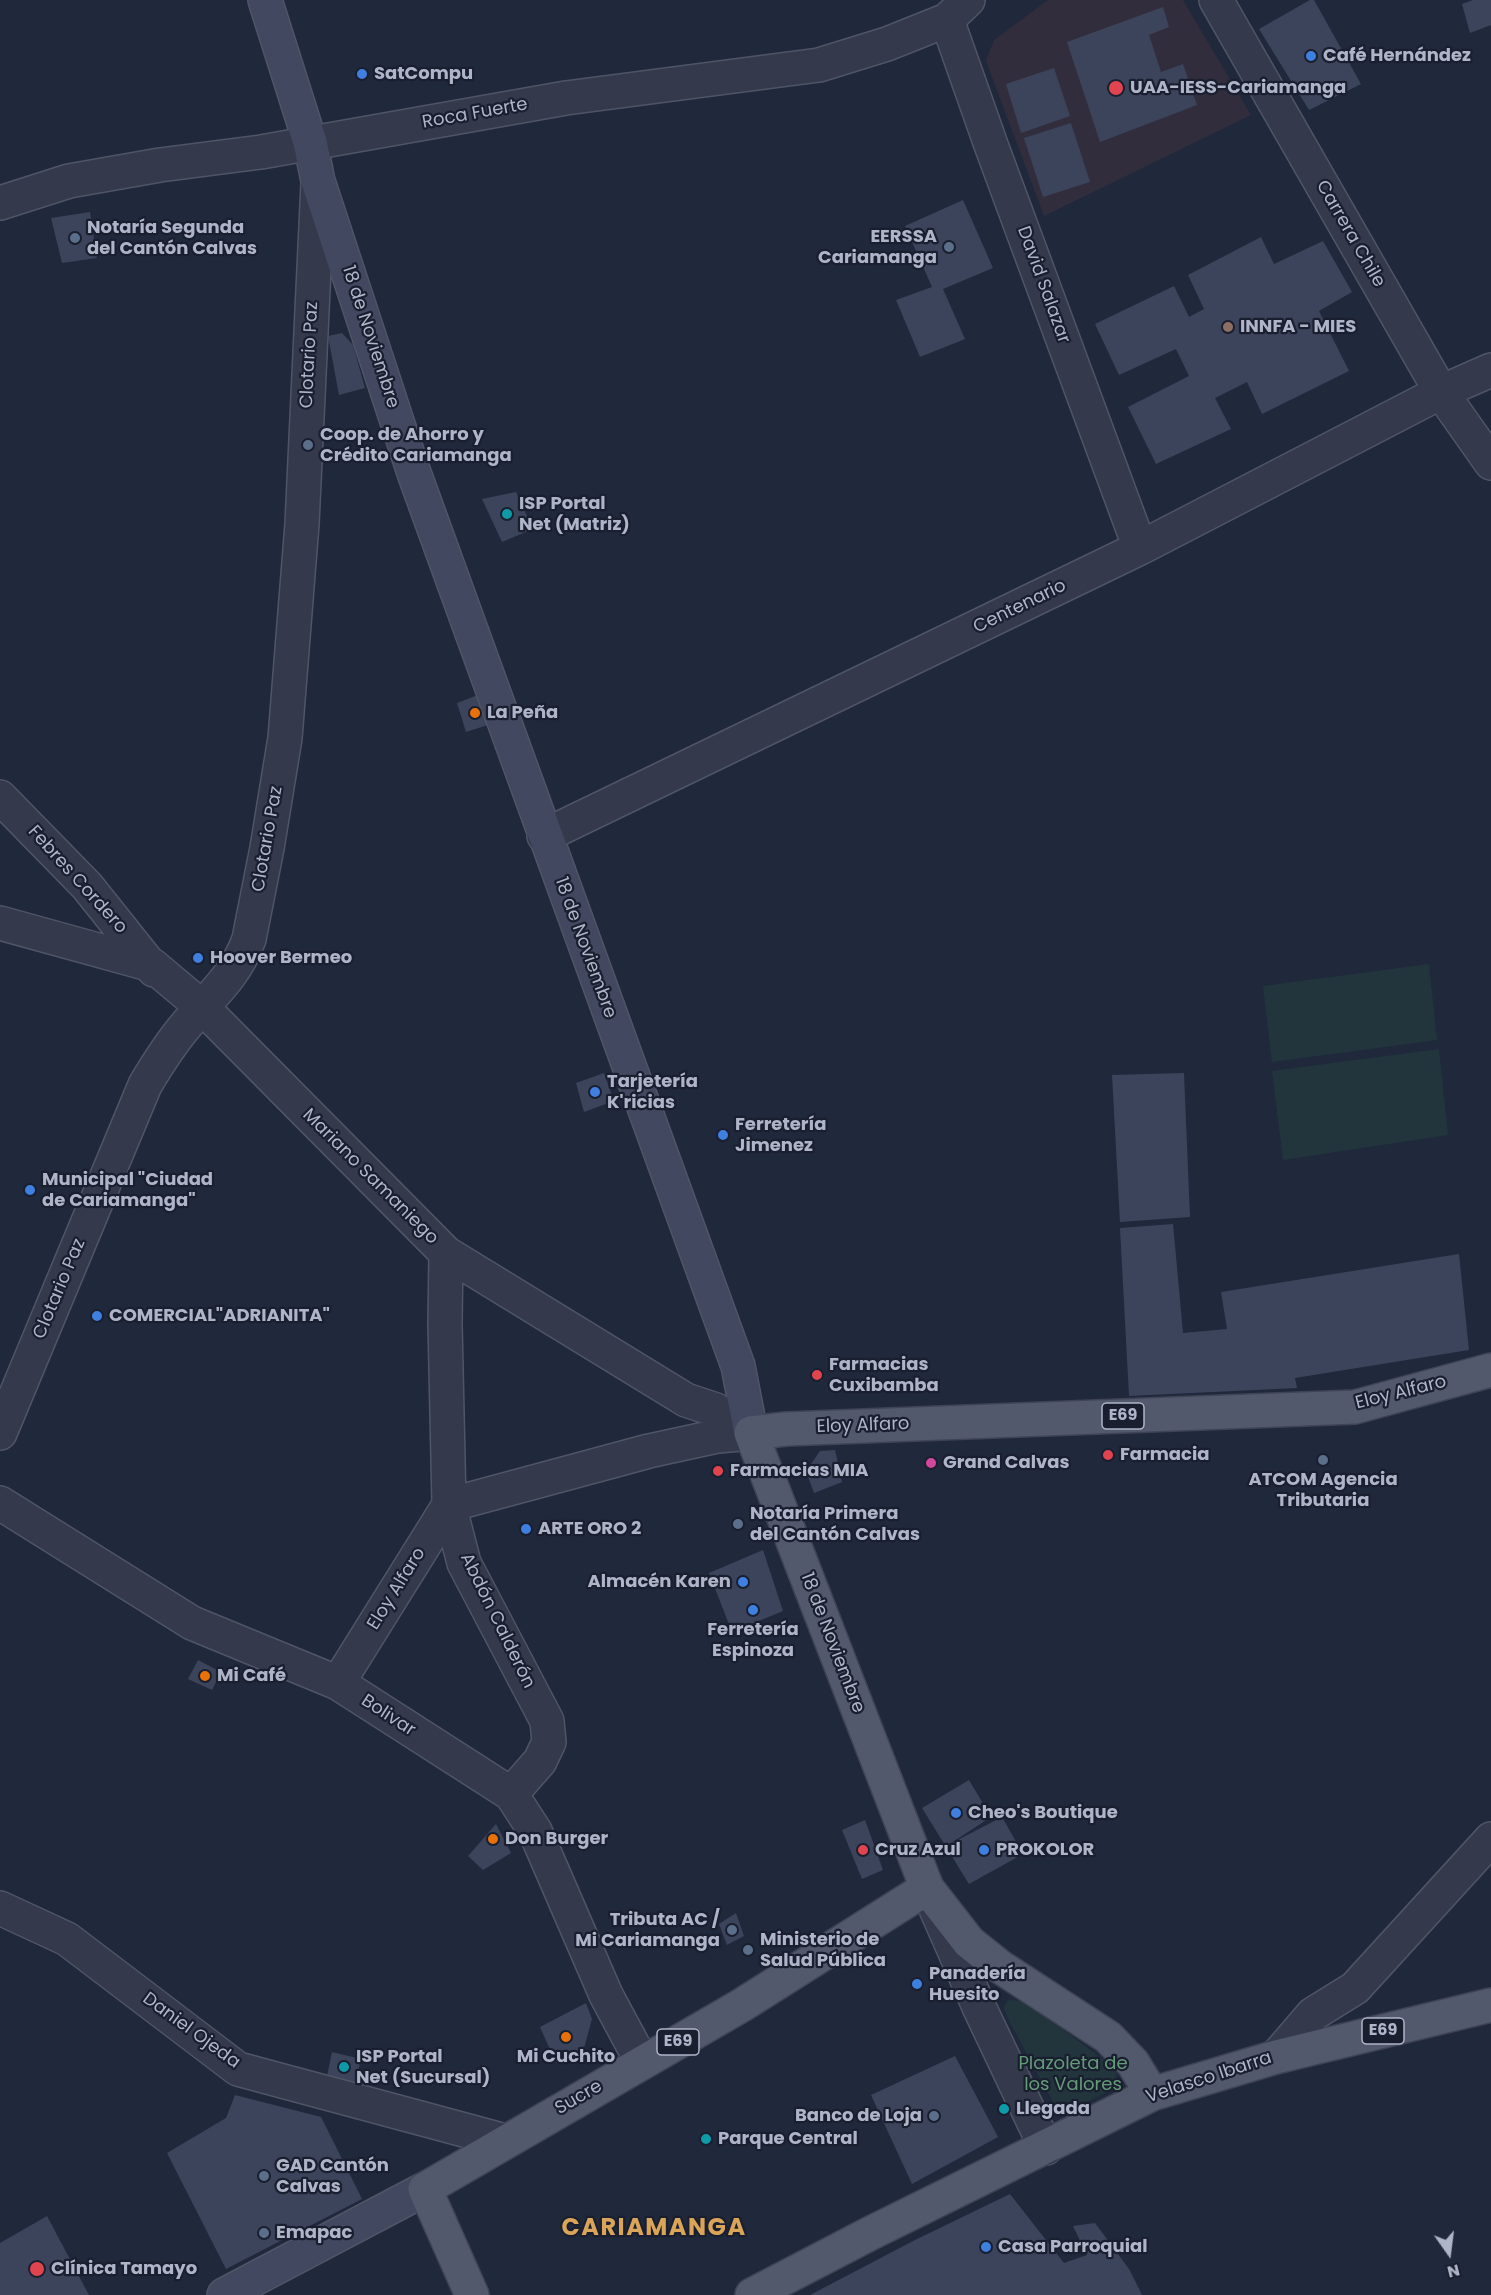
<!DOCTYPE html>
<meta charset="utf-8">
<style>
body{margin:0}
#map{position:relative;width:1491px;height:2295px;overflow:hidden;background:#20283c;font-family:Poppins,sans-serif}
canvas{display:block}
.north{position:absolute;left:1419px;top:2223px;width:60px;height:60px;-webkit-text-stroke:4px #1a1f30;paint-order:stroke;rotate:166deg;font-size:16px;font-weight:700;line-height:24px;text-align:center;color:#afb5c8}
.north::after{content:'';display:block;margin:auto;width:21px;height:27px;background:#afb5c8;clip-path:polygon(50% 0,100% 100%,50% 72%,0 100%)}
</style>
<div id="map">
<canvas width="1491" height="2295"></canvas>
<div class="north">N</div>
</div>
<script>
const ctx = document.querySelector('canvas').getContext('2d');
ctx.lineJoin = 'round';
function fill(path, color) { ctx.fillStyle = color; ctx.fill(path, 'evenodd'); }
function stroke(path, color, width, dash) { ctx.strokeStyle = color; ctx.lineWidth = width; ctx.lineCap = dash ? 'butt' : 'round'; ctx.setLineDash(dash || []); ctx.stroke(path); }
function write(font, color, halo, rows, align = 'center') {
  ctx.font = font + ' Poppins,sans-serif'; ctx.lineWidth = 4.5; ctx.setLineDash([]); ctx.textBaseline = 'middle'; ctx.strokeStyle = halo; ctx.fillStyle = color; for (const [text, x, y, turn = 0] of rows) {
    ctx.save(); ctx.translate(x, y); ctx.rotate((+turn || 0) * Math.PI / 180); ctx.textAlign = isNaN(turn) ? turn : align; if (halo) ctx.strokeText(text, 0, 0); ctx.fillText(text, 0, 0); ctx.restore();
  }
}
fill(new Path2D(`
 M1048,0H1183L1251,115L1044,216L986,61L994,40Z`), '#312d3c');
fill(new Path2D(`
 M1429,964L1437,1040L1272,1062L1263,986Z
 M1439,1049L1448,1135L1283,1160L1272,1071Z
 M1008,2000L1024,2001L1115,2068L1118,2082L1113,2089L1060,2115L1007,2017L1004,2007Z`), '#22353d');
fill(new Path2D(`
 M1310,0H1314L1361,84L1309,110L1259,29Z
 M1473,0H1491V25L1470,33L1462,4Z
 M1163,7L1169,27L1149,35L1161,72L1183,64L1197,105L1100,142L1067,42Z
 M1054,68L1070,116L1021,133L1006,84Z
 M1071,123L1090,182L1043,197L1024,138Z
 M963,200L993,268L943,289L965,339L920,357L896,300L932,287L905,226Z
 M90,212L97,258L62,263L51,218Z
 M1261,237L1274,264L1323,241L1352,292L1319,311L1349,371L1262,414L1247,382L1215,398L1231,429L1156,464L1128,407L1189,376L1176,349L1119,375L1095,324L1174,286L1189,317L1204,309L1188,275Z
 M342,333L353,345L365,388L339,395L328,336Z
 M516,492L533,529L502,542L482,499Z
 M483,693L494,723L466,732L457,703Z
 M604,1073L614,1101L584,1112L576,1083Z
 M1184,1073L1190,1217L1120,1222L1112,1075Z
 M1173,1224L1183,1333L1227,1329L1221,1292L1459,1254L1469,1350L1295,1378L1297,1388L1129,1396L1120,1228Z
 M812,1369H820L822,1381H815Z
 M835,1450L842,1482L814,1493L806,1471L820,1451Z
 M763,1550L783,1611L732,1632L709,1573Z
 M198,1660L221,1672L212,1690L188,1679Z
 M969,1780L991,1817L948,1845L1002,1817L1023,1854L969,1884L922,1808Z
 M865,1820L883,1870L862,1879L842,1830Z
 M496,1824L511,1853L483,1870L468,1856Z
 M736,1913L744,1936L727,1945L719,1924Z
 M586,2003L592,2019L584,2048L556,2063L540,2027Z
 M332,2052L361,2059L355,2084L327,2076Z
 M955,2056L998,2137L912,2184L871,2095Z
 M235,2095L321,2117L362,2199L226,2269L167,2153L226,2118Z
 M1010,2194L1064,2263L1087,2255L1073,2226L1095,2223L1129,2269L1142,2295H810L915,2240Z
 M47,2216L89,2295H0V2243Z`), '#3c445c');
const street = new Path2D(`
 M1216,0L1441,392L1491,463
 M947,20L991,145L1140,548
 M0,203L69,181L160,165L261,152L566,98L819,65L887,44L947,20L968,0
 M0,797L87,886L154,970
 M544,836L1140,548L1441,392L1491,370
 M0,923L152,965L202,1007L446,1253L686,1400L716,1410L751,1433
 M446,1253L445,1323L449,1505L464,1563L547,1721L549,1742L540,1761L511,1794
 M0,1433L145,1085C158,1063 170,1044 187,1024C210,997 237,974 249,939L267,848L285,738L302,524L318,183
 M0,1503L192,1623L338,1683L511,1794L535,1831L606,1995L642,2062
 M338,1683L449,1505L649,1451L718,1436L751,1433
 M0,1908L67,1939L238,2069L505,2141
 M936,1909L980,2009L1046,2148
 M1276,2057L1313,2014L1355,1988L1491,1839`);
const secondary = new Path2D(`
 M265,0L310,142L318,181L414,473L738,1366L751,1433
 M224,2295L425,2189`);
const primary = new Path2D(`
 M1152,2094L1133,2063L1108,2037L999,1966L969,1942L927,1888L751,1433L786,1429L1355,1407L1491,1370
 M472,2295L425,2189L742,2005L927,1888
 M752,2295L871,2233L1152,2094L1276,2057L1491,2005`);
stroke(street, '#4f5566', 36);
stroke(secondary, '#4f5566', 36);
stroke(primary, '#3e4355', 36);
stroke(street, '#343a4c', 33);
stroke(secondary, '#42485f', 33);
stroke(primary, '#52596c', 33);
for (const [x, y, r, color] of [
 [1311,56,6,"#3f7fe0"],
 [362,74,6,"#3f7fe0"],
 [1116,88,8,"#e0444e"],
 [75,238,6,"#5c6f8a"],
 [949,247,6,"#5c6f8a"],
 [1228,327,6,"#8d6e63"],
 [308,445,6,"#5c6f8a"],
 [507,514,6,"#0f9aa8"],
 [475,713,6,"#e8710a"],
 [198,958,6,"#3f7fe0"],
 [595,1092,6,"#3f7fe0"],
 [723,1135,6,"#3f7fe0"],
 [30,1190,6,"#3f7fe0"],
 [97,1316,6,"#3f7fe0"],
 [817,1375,6,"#e0444e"],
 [1108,1455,6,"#e0444e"],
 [1323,1460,6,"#5c6f8a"],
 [931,1463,6,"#d1479c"],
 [718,1471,6,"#e0444e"],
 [738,1524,6,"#5c6f8a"],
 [526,1529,6,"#3f7fe0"],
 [743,1582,6,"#3f7fe0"],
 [753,1610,6,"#3f7fe0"],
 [205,1676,6,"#e8710a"],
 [956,1813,6,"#3f7fe0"],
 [493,1839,6,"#e8710a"],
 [863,1850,6,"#e0444e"],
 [984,1850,6,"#3f7fe0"],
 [732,1930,6,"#5c6f8a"],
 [748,1950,6,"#5c6f8a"],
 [917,1984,6,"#3f7fe0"],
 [566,2037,6,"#e8710a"],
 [344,2067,6,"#0f9aa8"],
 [1004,2109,6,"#0f9aa8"],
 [934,2116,6,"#5c6f8a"],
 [706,2139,6,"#0f9aa8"],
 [264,2176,6,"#5c6f8a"],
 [264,2233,6,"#5c6f8a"],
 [986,2247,6,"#3f7fe0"],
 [37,2269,8,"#e0444e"]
]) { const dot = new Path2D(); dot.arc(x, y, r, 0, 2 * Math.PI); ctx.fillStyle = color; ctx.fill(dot); stroke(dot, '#1a1f30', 2); }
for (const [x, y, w] of [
 [1123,1416,42],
 [1383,2031,42],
 [678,2042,42]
]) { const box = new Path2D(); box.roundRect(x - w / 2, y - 13, w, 26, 4.5); ctx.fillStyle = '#1a1f30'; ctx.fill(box); stroke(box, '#afb5c8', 1.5); }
write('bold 16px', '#afb5c8', null, [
 ["E69",1123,1416],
 ["E69",1383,2031],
 ["E69",678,2042]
]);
write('bold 18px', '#afb5c8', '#1a1f30', [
 ["Café Hernández",1323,56],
 ["SatCompu",374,74],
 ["UAA-IESS-Cariamanga",1130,88],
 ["Notaría Segunda",87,228],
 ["del Cantón Calvas",87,249],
 ["EERSSA",937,237,"right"],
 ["Cariamanga",937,258,"right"],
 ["INNFA - MIES",1240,327],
 ["Coop. de Ahorro y",320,435],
 ["Crédito Cariamanga",320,456],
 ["ISP Portal",519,504],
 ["Net (Matriz)",519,525],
 ["La Peña",487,713],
 ["Hoover Bermeo",210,958],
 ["Tarjetería",607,1082],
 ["K'ricias",607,1103],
 ["Ferretería",735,1125],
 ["Jimenez",735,1146],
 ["Municipal \"Ciudad",42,1180],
 ["de Cariamanga\"",42,1201],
 ["COMERCIAL\"ADRIANITA\"",109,1316],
 ["Farmacias",829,1365],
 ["Cuxibamba",829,1386],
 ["Farmacia",1120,1455],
 ["Grand Calvas",943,1463],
 ["Farmacias MIA",730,1471],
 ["ATCOM Agencia",1323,1480,"center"],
 ["Tributaria",1323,1501,"center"],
 ["Notaría Primera",750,1514],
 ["del Cantón Calvas",750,1535],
 ["ARTE ORO 2",538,1529],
 ["Almacén Karen",731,1582,"right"],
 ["Ferretería",753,1630,"center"],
 ["Espinoza",753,1651,"center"],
 ["Mi Café",217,1676],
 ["Cheo's Boutique",968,1813],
 ["Don Burger",505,1839],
 ["Cruz Azul",875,1850],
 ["PROKOLOR",996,1850],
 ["Tributa AC /",720,1920,"right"],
 ["Mi Cariamanga",720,1941,"right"],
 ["Ministerio de",760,1940],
 ["Salud Pública",760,1961],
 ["Panadería",929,1974],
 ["Huesito",929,1995],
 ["ISP Portal",356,2057],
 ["Net (Sucursal)",356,2078],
 ["Mi Cuchito",566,2057,"center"],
 ["Llegada",1016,2109],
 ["Banco de Loja",922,2116,"right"],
 ["Parque Central",718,2139],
 ["GAD Cantón",276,2166],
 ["Calvas",276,2187],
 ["Emapac",276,2233],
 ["Casa Parroquial",998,2247],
 ["Clínica Tamayo",51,2269]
], 'left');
write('18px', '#afb5c8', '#1a1f30', [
 ["Roca Fuerte",475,114,-10],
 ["Carrera Chile",1350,234,60],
 ["David Salazar",1043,285,70],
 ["18 de Noviembre",370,337,72],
 ["Clotario Paz",310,355,-87],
 ["Centenario",1020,607,-26],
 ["Clotario Paz",268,839,-80],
 ["Febres Cordero",77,880,48],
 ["18 de Noviembre",585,948,70],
 ["Mariano Samaniego",370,1177,45],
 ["Clotario Paz",60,1289,-67],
 ["Eloy Alfaro",1401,1393,-14],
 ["Eloy Alfaro",863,1426,-2],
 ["Eloy Alfaro",397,1589,-58],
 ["Abdón Calderón",497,1621,64],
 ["18 de Noviembre",832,1643,69],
 ["Bolivar",388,1716,33],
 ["Daniel Ojeda",191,2031,36],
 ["Velasco Ibarra",1209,2078,-18],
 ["Sucre",579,2098,-30]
]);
write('18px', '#659a79', '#1a1f30', [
 ["Plazoleta de",1073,2064],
 ["los Valores",1073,2085]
]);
ctx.letterSpacing = '1.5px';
write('bold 24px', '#daa558', '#1a1f30', [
 ["CARIAMANGA",654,2229]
]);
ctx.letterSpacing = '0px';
</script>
